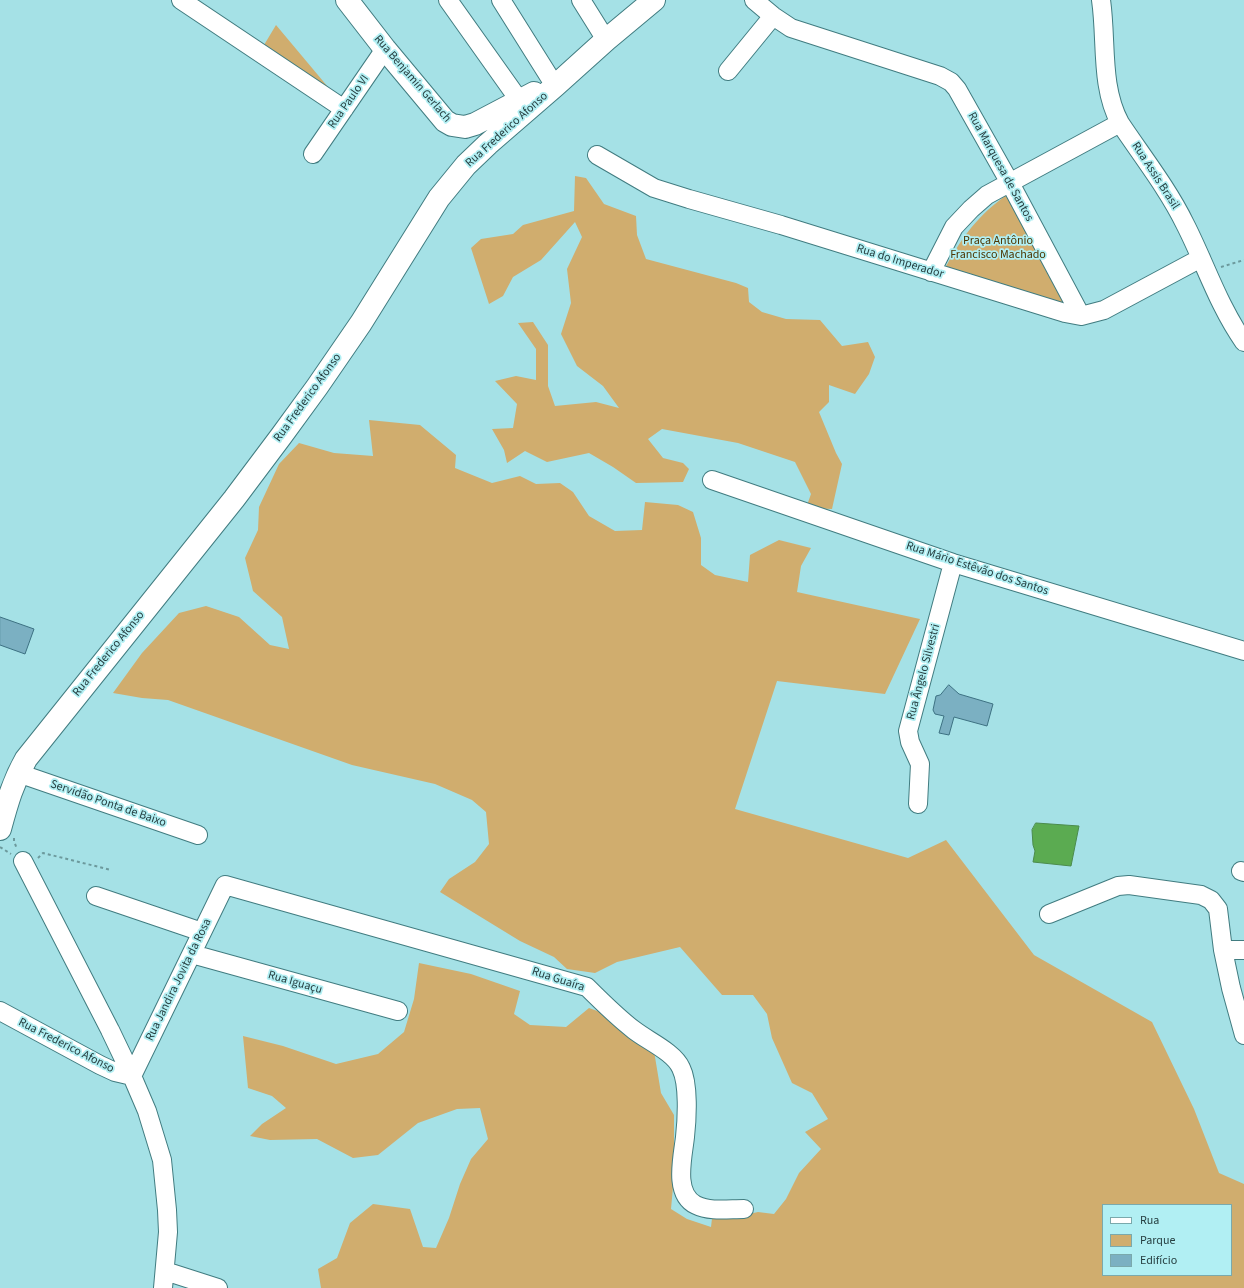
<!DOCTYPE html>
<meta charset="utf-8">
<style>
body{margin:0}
#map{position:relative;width:1244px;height:1288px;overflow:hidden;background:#a5e1e6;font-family:"Source Sans 3",sans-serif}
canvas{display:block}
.legend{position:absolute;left:1102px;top:1204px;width:130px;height:72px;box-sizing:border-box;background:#b1eff3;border:1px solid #7aa9ac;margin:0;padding:5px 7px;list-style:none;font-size:12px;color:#274042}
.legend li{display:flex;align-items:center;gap:8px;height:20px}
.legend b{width:20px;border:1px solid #7aa9ac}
</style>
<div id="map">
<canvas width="1244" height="1288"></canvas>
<ul class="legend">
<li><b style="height:5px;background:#fff"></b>Rua</li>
<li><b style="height:11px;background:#d0ad6e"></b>Parque</li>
<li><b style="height:11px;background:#7bb0c2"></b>Edifício</li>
</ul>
</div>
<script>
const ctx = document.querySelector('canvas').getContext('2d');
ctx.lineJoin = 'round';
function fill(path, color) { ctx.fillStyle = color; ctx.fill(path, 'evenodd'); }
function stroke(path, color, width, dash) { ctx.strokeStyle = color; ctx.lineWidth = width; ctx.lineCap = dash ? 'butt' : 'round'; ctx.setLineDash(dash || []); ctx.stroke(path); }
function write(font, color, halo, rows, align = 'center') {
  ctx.font = font + ' "Source Sans 3",sans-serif'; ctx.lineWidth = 3.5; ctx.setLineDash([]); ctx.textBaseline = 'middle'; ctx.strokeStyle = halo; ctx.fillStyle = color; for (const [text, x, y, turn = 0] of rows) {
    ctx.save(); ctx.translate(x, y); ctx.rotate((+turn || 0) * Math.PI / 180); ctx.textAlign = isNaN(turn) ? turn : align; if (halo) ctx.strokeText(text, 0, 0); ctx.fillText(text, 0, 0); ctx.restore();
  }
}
fill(new Path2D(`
 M276,25L333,93L264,45Z
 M575,176L586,178L604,204L636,216L637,235L646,259L736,283L748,288L749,302L762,312L786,319L820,320L842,346L868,342L875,357L869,374L855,394L829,385V402L819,412L836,453L842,464L832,509L806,508L811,494L795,462L738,443L662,429L648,439L663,458L683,463L689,469L683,482L636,483L613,467L589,453L547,462L525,451L507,463L504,450L492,429L513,428L517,404L495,381L516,376L536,380V349L518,323L533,322L548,345V386L555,406L596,402L619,408L603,386L577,366L561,334L571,303L567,269L582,237L575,222L541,260L513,277L503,296L489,304L471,248L481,239L513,234L523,225L574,211Z
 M1008,194L1070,305L945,268C963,236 977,216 1008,194Z
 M369,420L420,425L456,455L455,468L492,483L520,476L536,484L560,483L573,492L589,516L615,531L642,530L645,502L678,505L693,512L701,538V565L715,575L748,582L750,555L779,540L811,548L801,566L797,592L920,619L885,694L777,681L735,809L908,858L946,840L1034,955L1152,1022L1194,1109L1219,1173L1244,1184V1288H321L318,1269L337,1258L350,1223L373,1204L410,1209L423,1247L436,1248L449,1218L460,1184L471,1159L488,1139L480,1108L457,1109L418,1123L378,1155L353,1158L317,1139L270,1140L250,1136L262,1124L286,1108L272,1096L248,1088L243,1036L283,1046L336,1064L378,1054L404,1032L414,999L419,963L471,974L520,991L514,1014L530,1025L566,1027L589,1008L614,1017L654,1051L661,1093L674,1115V1176L671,1209L687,1219L711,1227L713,1210L732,1218L758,1212L774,1214L786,1199L799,1173L821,1149L805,1132L828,1119L812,1093L792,1083L772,1038L767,1014L753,995H722L680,947L617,962L595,973L567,969L554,957L520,941L440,892L449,879L475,862L489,844L486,812L472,800L435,784L352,765L168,700L142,698L113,693L142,653L179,613L206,606L239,617L270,645L289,649L282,617L253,591L245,558L258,530L259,507L279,464L299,443L334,453L373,456ZM1103,1205H1231V1275H1103Z`), '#d0ad6e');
const water = new Path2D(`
 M1036,823L1079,826L1071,866L1033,862L1035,851L1033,845L1032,830Z`);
fill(water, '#5bab51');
stroke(water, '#4b8b4c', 1);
const building = new Path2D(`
 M0,617L34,629L25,654L0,645Z
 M949,685L959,694L993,704L987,726L954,717L949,735L939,733L944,716L935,714L933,710L936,696L940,695Z`);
fill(building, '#7bb0c2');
stroke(building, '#3d7182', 1);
const minor = new Path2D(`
 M181,0L344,109
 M448,0L519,100
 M501,0L555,86
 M581,0L606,40
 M754,0L773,16L791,28L940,76L951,82L957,89L1010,183L1081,316
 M1101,0C1107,41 1100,86 1120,123C1142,156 1168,189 1185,224C1205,263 1218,305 1244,342
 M728,71L773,16
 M313,154L385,49
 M597,155L654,188L689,199L781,225L1065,313L1081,316L1104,310L1201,258
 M931,272L954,227L971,209L987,195L1120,123
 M712,480L953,563L1244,651
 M18,773L198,835
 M918,804L920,764L910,742L908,731L953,563
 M23,861L110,1030L132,1076L147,1111L162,1160L167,1210L168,1232L163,1288
 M1241,871L1244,872
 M96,896L202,932
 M1049,914L1118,886L1129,885L1201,895L1211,900L1218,909L1223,950L1231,988L1244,1035
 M1223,950H1244
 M192,954L398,1011
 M0,1011L100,1065L115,1072L132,1076
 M132,1076L225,885L587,987C602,1002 617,1017 634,1030C648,1041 674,1052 681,1068C689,1084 687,1119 685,1137C683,1156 673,1194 696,1205C710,1212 728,1209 744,1209
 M165,1271L218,1288`);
const major = new Path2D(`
 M347,0L385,49L445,121L452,125L465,127L475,124L534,93
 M0,829C7,803 13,782 26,759L234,499L282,435L317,387L361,323L439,198L466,165L488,144L555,86L606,40L654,0`);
stroke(minor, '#417c80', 20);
stroke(major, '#417c80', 24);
stroke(new Path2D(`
 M1221,267L1244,260
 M14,838V841L17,849
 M0,847L11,854
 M38,858L43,853L111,870`), '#6c999c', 2, [3, 3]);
stroke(minor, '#fff', 18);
stroke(major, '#fff', 22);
write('12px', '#274042', '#b1eff3', [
 ["Rua Benjamin Gerlach",412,79,49],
 ["Rua Paulo VI",349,102,-55],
 ["Rua Frederico Afonso",507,130,-42],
 ["Rua Marquesa de Santos",1000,167,61],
 ["Rua Assis Brasil",1155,176,57],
 ["Rua do Imperador",900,262,17],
 ["Rua Frederico Afonso",308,398,-54],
 ["Rua Mário Estêvão dos Santos",977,569,18],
 ["Rua Frederico Afonso",109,654,-51],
 ["Rua Ângelo Silvestri",924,672,-75],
 ["Servidão Ponta de Baixo",108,804,19],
 ["Rua Jandira Jovita da Rosa",179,980,-64],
 ["Rua Guaíra",558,980,18],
 ["Rua Iguaçu",295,983,16],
 ["Rua Frederico Afonso",66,1046,27]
]);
write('12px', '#4d3602', '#b1eff3', [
 ["Praça Antônio",998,241],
 ["Francisco Machado",998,255]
]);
</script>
